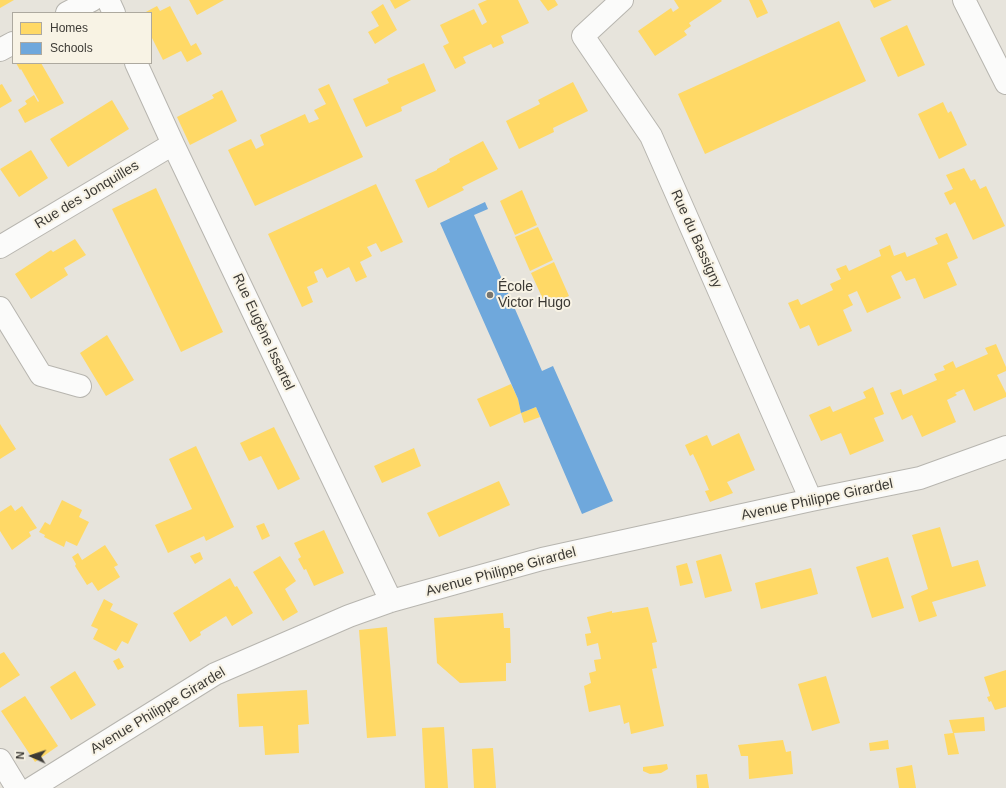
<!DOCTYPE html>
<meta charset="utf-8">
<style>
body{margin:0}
#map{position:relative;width:1006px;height:788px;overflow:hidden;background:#e7e4dc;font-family:Arial,sans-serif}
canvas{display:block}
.legend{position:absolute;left:12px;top:12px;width:140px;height:52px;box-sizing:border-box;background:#f8f3e5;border:1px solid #ada99f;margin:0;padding:5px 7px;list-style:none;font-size:12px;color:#3c3a35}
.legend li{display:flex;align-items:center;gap:8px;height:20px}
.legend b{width:20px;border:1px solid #ada99f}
.north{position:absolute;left:12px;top:736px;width:40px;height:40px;-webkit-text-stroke:3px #f8f3e5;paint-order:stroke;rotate:273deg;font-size:11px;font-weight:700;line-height:16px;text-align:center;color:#3c3a35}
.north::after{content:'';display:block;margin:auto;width:14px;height:18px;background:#3c3a35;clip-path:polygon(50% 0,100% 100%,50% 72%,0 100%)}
</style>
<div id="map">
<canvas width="1006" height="788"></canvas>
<ul class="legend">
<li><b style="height:11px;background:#ffd966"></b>Homes</li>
<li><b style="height:11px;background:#6fa8dc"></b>Schools</li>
</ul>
<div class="north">N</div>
</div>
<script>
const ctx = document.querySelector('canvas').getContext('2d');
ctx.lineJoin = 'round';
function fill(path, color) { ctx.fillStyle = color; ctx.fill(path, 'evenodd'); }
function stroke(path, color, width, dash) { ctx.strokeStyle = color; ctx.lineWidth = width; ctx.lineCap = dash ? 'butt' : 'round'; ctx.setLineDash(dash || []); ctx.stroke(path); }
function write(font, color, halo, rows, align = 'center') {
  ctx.font = font + ' Arial,sans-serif'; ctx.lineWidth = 4; ctx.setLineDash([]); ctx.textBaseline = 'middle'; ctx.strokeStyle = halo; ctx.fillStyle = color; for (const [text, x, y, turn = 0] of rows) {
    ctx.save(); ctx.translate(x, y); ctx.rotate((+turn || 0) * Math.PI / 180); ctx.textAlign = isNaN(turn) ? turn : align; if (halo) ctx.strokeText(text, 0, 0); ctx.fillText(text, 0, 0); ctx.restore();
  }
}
fill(new Path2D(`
 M0,0H14L0,8Z
 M189,0H224L197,15Z
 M390,0H411L395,9Z
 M487,0H518L529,23L501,36L504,43L493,48L491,44L463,57L466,63L455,69L443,46L449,43L440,25L474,9L482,25L487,22L478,4Z
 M540,0H555L558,5L548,11Z
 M674,0H721L722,1L689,23L691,26L684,31L687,35L655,56L638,31L671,8L673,12L679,8Z
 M749,0H762L768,13L757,18Z
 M870,0H892L874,8Z
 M383,4L397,30L375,44L368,32L379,26L371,12Z
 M157,6L160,11L170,6L191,46L196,43L202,54L187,62L181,51L163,60L151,36V13H144Z
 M839,21L866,81L705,154L678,94Z
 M907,25L925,65L898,77L880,38Z
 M16,63H41L64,103L25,123L18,110L27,104L25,101L34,95L38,102L39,101L21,69L20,70Z
 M424,63L436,91L401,107L402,111L366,127L353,99L389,83L387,79Z
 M573,82L588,111L553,128L554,132L519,149L506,121L540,104L538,100Z
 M2,84L12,101L0,108V85Z
 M329,84L363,157L255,206L228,150L251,139L256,149L264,145L260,135L305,114L309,123L319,119L314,110L326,104L318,89Z
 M222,90L237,121L190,145L177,117L214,98L212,95Z
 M112,100L129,129L68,167L50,139Z
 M943,102L948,113L951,111L967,145L939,159L918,114Z
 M483,141L498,169L462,187L464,190L428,208L415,180L437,170V169L450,162L449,159Z
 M31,150L48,178L19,197L0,169Z
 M964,168L971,181L975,179L980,189L986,186L1005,226L973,240L955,202L950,205L944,193L953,189L946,175Z
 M376,184L403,242L381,252L376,243L367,247L372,256L360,262L367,277L356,282L349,267L327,278L322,268L314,272L318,282L307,287L313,302L302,307L268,234Z
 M156,188L223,332L181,352L112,209Z
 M522,190L537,225L515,235L500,201Z
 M538,227L553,260L530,271L515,237Z
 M947,233L958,258L947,263L957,285L924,299L915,278L906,281L901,271L891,276L901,298L867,313L857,291L848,295L853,305L843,310L852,331L818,346L809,325L800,329L788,303L798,299L801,305L833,290L830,284L841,279L836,269L846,265L849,271L881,256L879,250L890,245L894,256L905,252L907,257L938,244L935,238Z
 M75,239L86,255L64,268L68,275L31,299L15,274L51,250L53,252Z
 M554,262L569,296L546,306L531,273Z
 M107,335L134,380L106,396L80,353Z
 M996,344L1006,367V371L997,375L1006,393V397L974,411L964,389L955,393L957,395L947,400L956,422L922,437L912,415L902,420L890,393L901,389L903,395L919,388L937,380L934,374L945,370L943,366L953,361L956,368L988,354L985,348Z
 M511,384L518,399L521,413L490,427L477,399Z
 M873,387L884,414L874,418L884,441L850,455L841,433L821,441L809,415L830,406L833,412L866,398L863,392Z
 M536,407L540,417L524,423L521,413Z
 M0,424L16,449L0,459Z
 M274,427L300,479L278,490L261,456L249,461L240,443Z
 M739,433L755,470L727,482L733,493L710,502L705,491L709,490L700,469L693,454L690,456L685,445L707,435L712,446Z
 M196,446L234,527L206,541L204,536L168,553L155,525L192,509L169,459Z
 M414,448L421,466L382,483L374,466Z
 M499,481L510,505L439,537L427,513Z
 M62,500L82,510L79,517L89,522L77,546L66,541L64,547L44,537L45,535L39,532L45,522L50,525Z
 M11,505L15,511L22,506L37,528L29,532L31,536L12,550L0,531V512Z
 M264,523L270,536L262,540L256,526Z
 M940,527L952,567L978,560L986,586L932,602L937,616L919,622L911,596L928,589L912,535Z
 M324,530L344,573L314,586L306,569L304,570L298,559L301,557L294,543Z
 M105,545L118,565L114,567L120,577L98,591L92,582L87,585L75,566L76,564L72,557L78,553L82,560Z
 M200,552L203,559L195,564L190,556Z
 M721,554L732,591L705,598L696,561Z
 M280,556L296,581L285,589L298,612L283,621L253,572Z
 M888,557L904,608L872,618L856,567Z
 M687,563L693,583L680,586L676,566Z
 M811,568L818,594L761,609L755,583Z
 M230,578L235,587L237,586L253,613L232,626L226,616L200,632L201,635L190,642L173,613Z
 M104,599L113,604L110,610L138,624L128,644L122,641L116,651L93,639L98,629L91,626Z
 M648,607L657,642L652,643L657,668L652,669L664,726L631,734L629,722L624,724L620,705L589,712L584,686L591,683L589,673L596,671L594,660L601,659L598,643L587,646L585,634L591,633L587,617L612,611V613Z
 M503,613L504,628H510L511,663H506V681L460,683L437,663L434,618Z
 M387,627L396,736L367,738L359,630Z
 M4,652L20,675L0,688V654Z
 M119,658L124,667L118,670L113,661Z
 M1006,670V707L995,710L991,701L989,702L987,697L990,696L984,677Z
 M75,671L96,705L71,720L50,687Z
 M826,676L840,723L812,731L798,684Z
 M307,690L309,724L298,725L299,753L265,755L263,726L239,727L237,694Z
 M25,696L58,746L35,762L1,711Z
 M984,717L985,731L954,733L959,754L948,755L944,734L953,733L949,720Z
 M444,727L448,788H425L422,728Z
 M783,740L786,752L791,751L793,774L749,779L748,756H741L738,745Z
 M888,740L889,749L870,751L869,743Z
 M493,748L496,788H474L472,749Z
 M667,764L668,769L661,773L650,774L643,771V767Z
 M912,765L916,788H899L896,768Z
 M707,774L709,788H697L696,775Z`), '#ffd966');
fill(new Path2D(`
 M485,202L488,209L474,215L542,371L553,366L613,501L582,514L536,407L521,413L518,399L440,223Z`), '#6fa8dc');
const minor = new Path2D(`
 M108,0L114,13
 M622,0L583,36L651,136L811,500
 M964,0L1006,83
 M67,13L92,0
 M0,50L13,43
 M136,63L173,144L391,601
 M0,247L173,144
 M0,308L41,375L80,386
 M0,760L17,788
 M32,788L215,674L349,616L391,601L542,559L811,500L920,478L1006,447`);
stroke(minor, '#b7b5af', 24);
stroke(minor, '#fbfbfa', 22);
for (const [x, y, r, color] of [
 [490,295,4,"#78766f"]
]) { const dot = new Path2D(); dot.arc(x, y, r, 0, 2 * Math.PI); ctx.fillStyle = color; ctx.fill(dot); stroke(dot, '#f8f3e5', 1.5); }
write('14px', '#3c3a35', '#f8f3e5', [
 ["Rue des Jonquilles",87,195,-31],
 ["Rue du Bassigny",696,239,66],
 ["Rue Eugène Issartel",263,332,65],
 ["Avenue Philippe Girardel",817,500,-12],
 ["Avenue Philippe Girardel",501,572,-15],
 ["Avenue Philippe Girardel",158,711,-31]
]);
write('14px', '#3c3a35', '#f8f3e5', [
 ["École",498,287],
 ["Victor Hugo",498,303]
], 'left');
</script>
